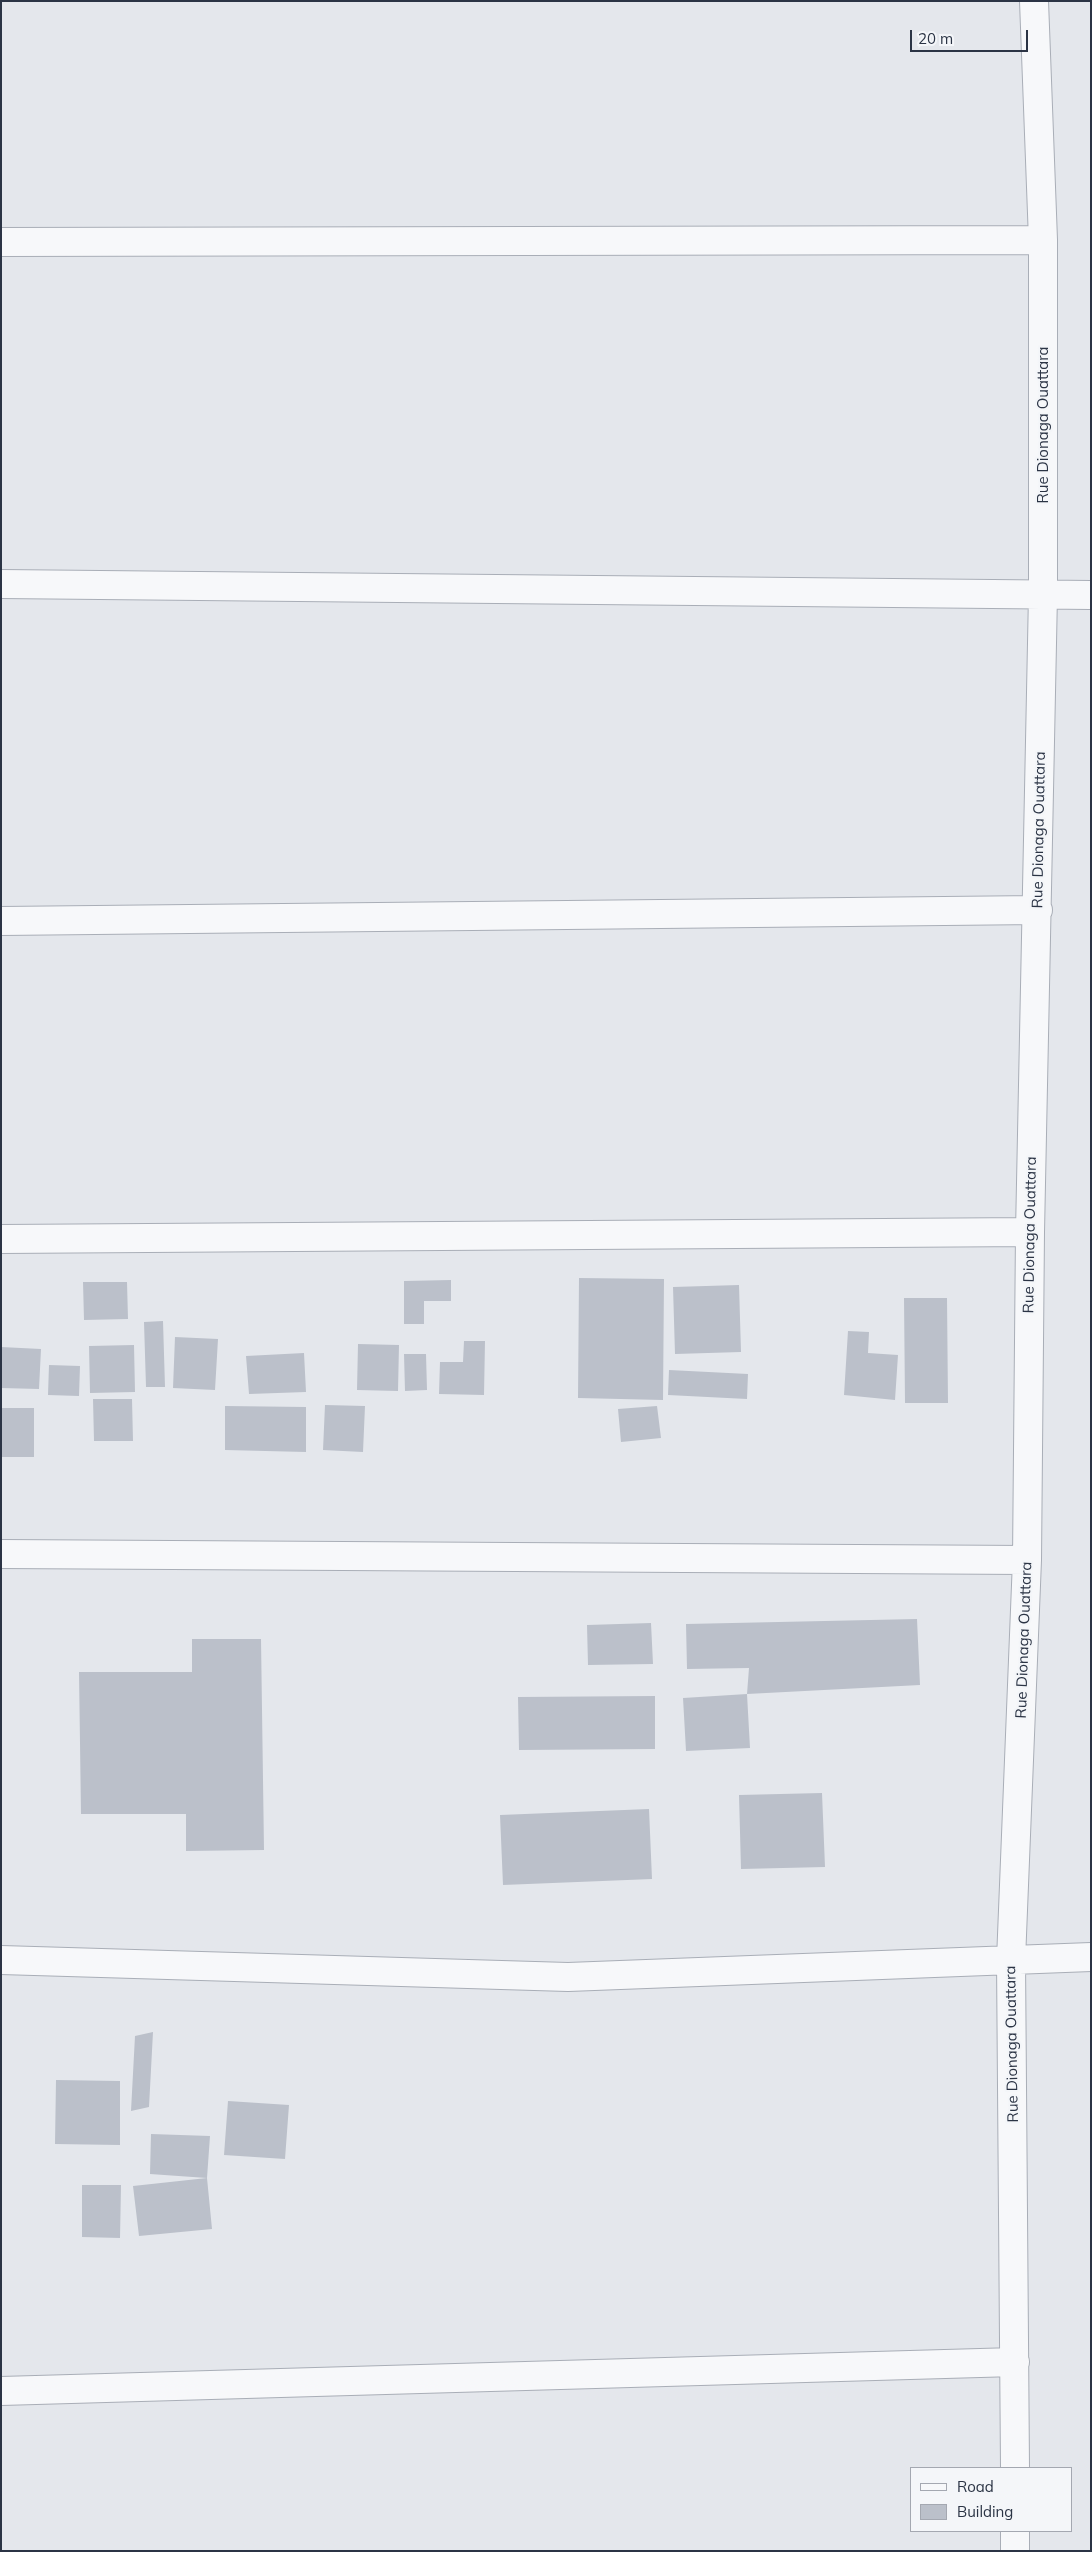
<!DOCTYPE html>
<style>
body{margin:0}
#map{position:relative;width:1092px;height:2552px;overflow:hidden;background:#e4e7ec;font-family:Mulish,sans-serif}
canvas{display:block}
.frame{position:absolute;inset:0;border:2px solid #2b3445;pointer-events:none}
.legend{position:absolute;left:910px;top:2467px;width:162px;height:65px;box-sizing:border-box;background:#f4f6f9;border:1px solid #a4a8b1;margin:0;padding:6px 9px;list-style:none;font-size:15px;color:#2b3445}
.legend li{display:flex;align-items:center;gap:10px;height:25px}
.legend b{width:25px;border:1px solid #a4a8b1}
.scale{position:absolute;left:910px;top:30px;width:118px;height:22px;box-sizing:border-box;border:2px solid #2b3445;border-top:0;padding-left:6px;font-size:15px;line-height:18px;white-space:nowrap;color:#2b3445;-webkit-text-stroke:4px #f4f6f9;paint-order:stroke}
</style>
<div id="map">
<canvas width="1092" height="2552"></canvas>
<div class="frame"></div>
<ul class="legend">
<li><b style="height:6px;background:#f7f8fa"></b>Road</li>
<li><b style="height:14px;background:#bbc0ca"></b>Building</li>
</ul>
<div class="scale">20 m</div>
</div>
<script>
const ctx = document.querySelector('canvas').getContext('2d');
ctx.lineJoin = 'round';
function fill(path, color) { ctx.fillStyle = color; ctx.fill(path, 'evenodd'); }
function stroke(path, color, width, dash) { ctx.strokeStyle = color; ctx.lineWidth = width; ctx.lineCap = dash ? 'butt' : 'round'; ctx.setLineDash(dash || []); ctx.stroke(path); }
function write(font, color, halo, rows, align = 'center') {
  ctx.font = font + ' Mulish,sans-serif'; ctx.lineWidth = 4.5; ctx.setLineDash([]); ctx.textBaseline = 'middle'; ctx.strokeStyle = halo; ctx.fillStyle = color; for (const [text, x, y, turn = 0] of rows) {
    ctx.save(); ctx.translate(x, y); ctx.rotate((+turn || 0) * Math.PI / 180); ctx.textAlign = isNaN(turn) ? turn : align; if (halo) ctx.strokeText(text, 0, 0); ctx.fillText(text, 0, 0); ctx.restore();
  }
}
fill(new Path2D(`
 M579,1278L664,1279L663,1400L578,1398Z
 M451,1280V1301H424V1324H404V1281Z
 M83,1282H127L128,1319L84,1320Z
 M739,1285L741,1352L675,1354L673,1287Z
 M904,1298H947L948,1403H905Z
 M163,1321L165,1387H146L144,1322Z
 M848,1331L869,1332L868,1353L898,1355L895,1400L844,1395Z
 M175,1337L218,1339L215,1390L173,1388Z
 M464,1341H485L484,1395L439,1394L440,1362H463Z
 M358,1344L399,1345L398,1391L357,1390Z
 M134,1345L135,1392L90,1393L89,1346Z
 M1,1347L41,1349L39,1389L1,1388Z
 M304,1353L306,1392L249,1394L246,1356Z
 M404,1354H426L427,1390L405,1391Z
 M49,1365L80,1366L79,1396L48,1395Z
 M669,1370L748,1374L747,1399L668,1395Z
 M93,1399H132L133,1441H94Z
 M325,1405L365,1406L363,1452L323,1450Z
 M225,1406L306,1407V1452L225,1450Z
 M657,1406L661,1438L621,1442L618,1409Z
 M1,1408H34V1457H1Z
 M917,1619L920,1685L747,1694L749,1668L687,1669L686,1624Z
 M651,1623L653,1664L588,1665L587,1625Z
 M192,1639H261L264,1850L186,1851V1814H81L79,1672H192Z
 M747,1694L750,1748L686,1751L683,1698Z
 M655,1696V1749L519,1750L518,1697Z
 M822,1793L825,1867L741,1869L739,1795Z
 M649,1809L652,1879L503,1885L500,1815Z
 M153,2032L149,2107L131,2111L135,2036Z
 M56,2080L120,2081V2145L55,2144Z
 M228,2101L289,2105L285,2159L224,2155Z
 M151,2134L210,2136L207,2178L150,2174Z
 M207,2178L212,2229L139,2236L133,2186Z
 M82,2185H121L120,2238L82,2237Z`), '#bbc0ca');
const minor = new Path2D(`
 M1,242L1043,240
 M1,584L1091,595
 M1,921L1038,910
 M1,1239L1030,1232
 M1,1554L1027,1560
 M1,1960L568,1977L1091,1957
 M1,2391L1015,2362
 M1015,2468L1011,1960L1027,1560L1030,1232L1043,594V240L1034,1
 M1015,2551V2531`);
stroke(minor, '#a9aeb7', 30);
stroke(minor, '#f7f8fa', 28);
write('15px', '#2b3445', '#f4f6f9', [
 ["Rue Dionaga Ouattara",1043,425,-90],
 ["Rue Dionaga Ouattara",1039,830,-89],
 ["Rue Dionaga Ouattara",1030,1235,-89],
 ["Rue Dionaga Ouattara",1024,1640,-88],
 ["Rue Dionaga Ouattara",1012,2044,-91]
]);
</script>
